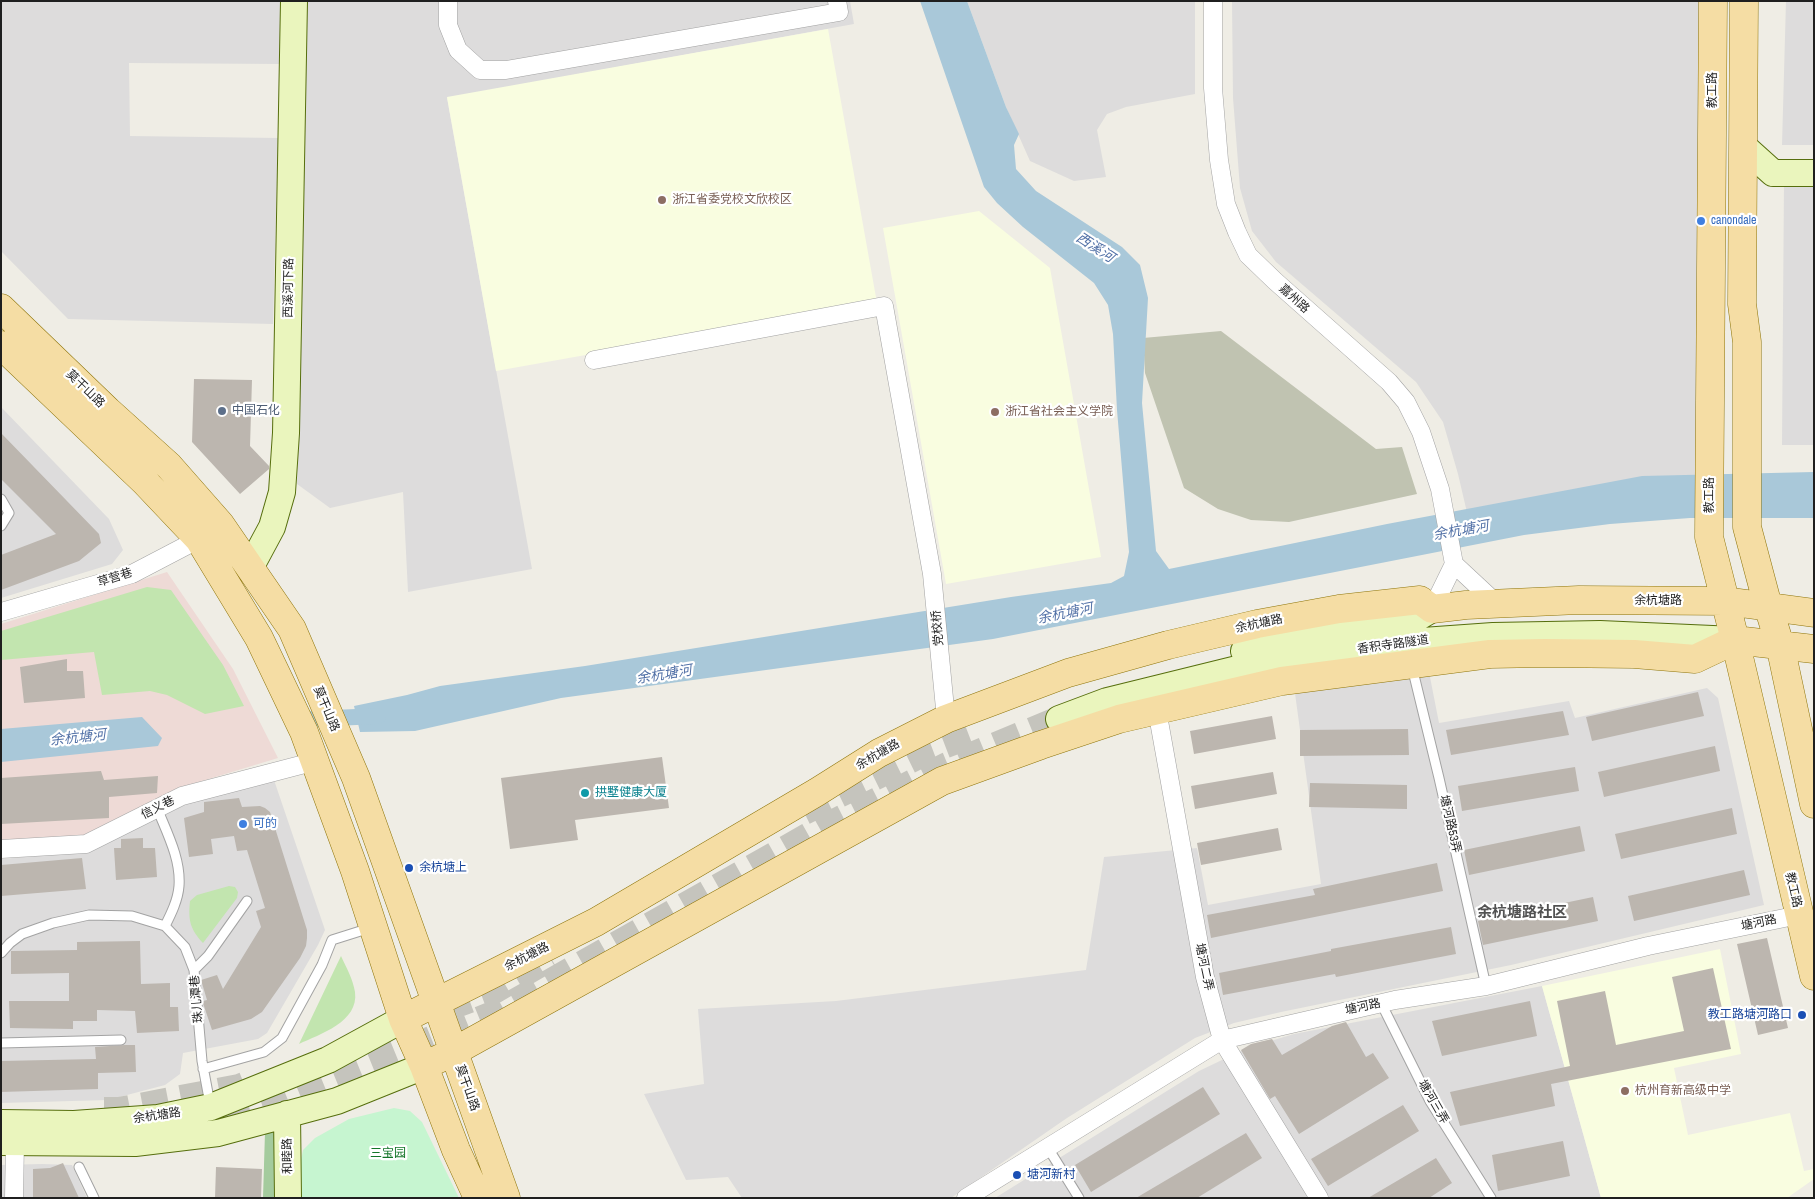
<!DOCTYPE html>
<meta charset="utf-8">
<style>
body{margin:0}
#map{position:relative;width:1815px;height:1199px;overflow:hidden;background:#efede5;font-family:"Archivo Narrow",sans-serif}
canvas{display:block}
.frame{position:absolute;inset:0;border:2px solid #1f1f1f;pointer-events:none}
</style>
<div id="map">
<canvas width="1815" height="1199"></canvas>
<div class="frame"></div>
</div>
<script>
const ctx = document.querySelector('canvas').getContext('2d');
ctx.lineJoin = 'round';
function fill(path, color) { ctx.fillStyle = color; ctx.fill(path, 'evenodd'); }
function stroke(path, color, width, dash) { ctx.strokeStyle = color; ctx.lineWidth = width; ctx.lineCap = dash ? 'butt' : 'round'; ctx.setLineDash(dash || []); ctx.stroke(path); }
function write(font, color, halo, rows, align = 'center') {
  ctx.font = font + ' "Archivo Narrow","Noto Sans SC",sans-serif'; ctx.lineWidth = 4.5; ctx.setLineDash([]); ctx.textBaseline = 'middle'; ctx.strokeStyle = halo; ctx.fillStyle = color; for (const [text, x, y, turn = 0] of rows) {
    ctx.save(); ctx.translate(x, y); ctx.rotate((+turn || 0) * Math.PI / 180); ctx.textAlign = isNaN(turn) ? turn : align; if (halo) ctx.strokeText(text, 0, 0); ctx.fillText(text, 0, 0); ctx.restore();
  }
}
fill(new Path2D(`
 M1,1H281L280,64L129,63L130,136L278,138L273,324L68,319L1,251Z
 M307,1H850L854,24L447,98L532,569L408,592L403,492L330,508L297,484Z
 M967,1H1195V94L1126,107L1107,114L1097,130L1106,177L1074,181L1030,161L1006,107Z
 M1232,1H1712L1697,483L1469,521L1458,474L1443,422L1416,382L1276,262L1252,231L1240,188L1233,98Z
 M1786,1H1814V145H1782Z
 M1784,181L1814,182V445H1782Z
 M1,407L109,519L123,550L112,564L1,598Z
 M1429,672L1439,723L1569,701L1575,718L1707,688L1718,698L1764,905L1511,965L1281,1012L1234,1023L1195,1038L1067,1118L951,1198H742L728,1177L686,1180L644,1094L704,1084L698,1009L836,1001L1086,970L1104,857L1197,848L1208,905L1321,884L1294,686Z
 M274,780L325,930L318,945L267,1033L258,1039L183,1053L180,1074L165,1085L108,1100L1,1103V859L90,851L145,823L189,803Z
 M1542,986L1601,1198H995L1199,1071L1247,1048L1294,1034Z
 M42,1164L72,1165L87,1198H1V1165Z`), '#dddcdc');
fill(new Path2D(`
 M167,572L233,669L278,758L189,785L86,836L1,844V624Z`), '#eedad6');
fill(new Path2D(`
 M828,29L877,303L496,371L447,97Z
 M979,211L1050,268L1101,557L946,584L883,228Z
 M1720,949L1741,1054L1674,1068L1688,1135L1790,1113L1804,1171L1814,1169V1179L1787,1198H1601L1542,986Z`), '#f9fde0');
fill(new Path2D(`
 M1221,331L1376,449L1402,447L1417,494L1289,522L1251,520L1218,509L1184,488L1145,373L1143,338Z`), '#c0c3b1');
fill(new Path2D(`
 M147,587L171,590L223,665L244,706L205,714L167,695L150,691L102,695L94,652L1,660V631Z
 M229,886L235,887L238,892L237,898L203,943C190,929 188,920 190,901L197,895Z
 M341,956C346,967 353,979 355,992C359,1022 320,1034 299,1044Z`), '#c2e5af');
fill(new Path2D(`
 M279,1125L276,1198H263L265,1132Z`), '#a4cb9d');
fill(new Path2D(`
 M394,1108L410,1111L422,1122L459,1198H300L299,1170L303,1150L315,1138L349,1119Z`), '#c6f5d0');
fill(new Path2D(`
 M920,1H967L1006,107L1019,134L1014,145L1016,169L1036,191L1122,247L1140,265L1148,298L1142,403L1156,551L1169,569L1387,524L1642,476L1814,472V518H1690L1610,524L1524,535L993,639L561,698L415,731L360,732L354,706L407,695L440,686L585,666L1011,597L1111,583L1124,576L1129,552L1117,410L1113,334L1108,305L1094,283L1023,227L997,203L984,187Z
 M142,717L162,738L158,746L1,762V729Z`), '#a9c8d9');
stroke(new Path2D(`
 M312,719L378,716`), '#a9c8d9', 16);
fill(new Path2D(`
 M194,379L252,380L250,446L269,466V469L240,494L192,442Z
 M1,433L99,534L101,543L79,561L1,590V555L56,534L1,479Z
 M67,659V671H83L85,698L24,703L20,667Z
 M1698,692L1704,716L1592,741L1586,717Z
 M1563,711L1569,735L1451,755L1446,730Z
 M1272,716L1276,739L1194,754L1190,731Z
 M1408,729L1409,755L1300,756V730Z
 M1715,746L1720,771L1604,797L1598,772Z
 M662,757L669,808L575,820L578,840L510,849L501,778Z
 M1575,767L1579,791L1462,811L1458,786Z
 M101,771L104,780L158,776L157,793L109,797V818L1,824V778Z
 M1273,772L1277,794L1195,809L1191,786Z
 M1310,783L1407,785V809L1309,807Z
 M239,798L242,807L260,806L265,808L270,812L307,930V938L306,946L300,958L262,1012L251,1019L212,1030L203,1003V1001L207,1000L201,980L217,975L223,989L261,927L256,911L265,908L247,850L237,851L234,836L211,839L213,854L189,857L184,818L204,812V802Z
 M1732,808L1737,834L1621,859L1615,834Z
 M1580,826L1585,851L1469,875L1464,850Z
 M1278,828L1282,850L1201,865L1197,843Z
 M143,838V848H155L157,877L116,880L114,848H121V839Z
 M82,858L86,889L1,896V865Z
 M1437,863L1443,891L1211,938L1207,915L1315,895L1313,889Z
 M1744,870L1750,895L1634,921L1628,896Z
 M1593,897L1598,921L1483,945L1478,921Z
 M1451,927L1456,954L1336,977L1335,974L1223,995L1219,973L1331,951V949Z
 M1767,938L1788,1028L1758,1035L1737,944Z
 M140,941L141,984L170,983V1007H178L179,1031L137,1033L135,1011L97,1010V1021H73V1029L10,1028L9,1001H69V973L11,974V951L77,950V942Z
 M1713,968L1731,1049L1551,1084L1555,1106L1460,1126L1450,1092L1570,1066L1557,1001L1605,991L1616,1045L1684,1031L1672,977Z
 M1530,1001L1537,1036L1442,1056L1432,1021Z
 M1346,1022L1366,1057L1373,1053L1389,1078L1299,1134L1275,1096L1270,1099L1241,1050L1251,1044L1272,1039L1282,1055L1332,1026Z
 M125,1045H135L136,1072L98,1073V1089L1,1092V1061L96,1059L95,1047Z
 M1203,1087L1220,1114L1091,1192L1075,1165Z
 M1403,1105L1419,1131L1328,1186L1311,1159Z
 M1246,1133L1262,1158L1197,1198H1136Z
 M1563,1141L1570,1176L1498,1191L1492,1155Z
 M1436,1158L1452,1183L1429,1198H1368Z
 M63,1163L79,1198H33V1169L50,1168Z
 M216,1167L262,1169L261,1198H215Z`), '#bcb6af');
stroke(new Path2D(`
 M804,812L925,753L980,732
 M445,1009L494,991L551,958
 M104,1110H119L239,1087L249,1083
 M226,1120L274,1103L495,1013L820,829L945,766L1059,719`), '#c5c4bd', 26, [26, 13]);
const lane = new Path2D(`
 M1,499L9,513L1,526
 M1412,667L1439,778L1486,986
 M157,808C167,833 181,859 179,886C178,900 171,914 165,926
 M1,953L10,943L22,934L53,923L89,915L132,916L165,926L185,947L194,970L202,1061L210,1104
 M194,970L208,956L247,901
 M1381,1003L1430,1101L1491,1198
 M1,1043L121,1040
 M203,1069L264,1052L282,1038L322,965L332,940L370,928
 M1048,1148L1079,1198
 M79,1167L94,1198`);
const street = new Path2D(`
 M448,1V25L458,50L480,70H506L839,12L837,1
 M1213,1V88L1219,160L1226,204L1237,232L1248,255L1275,281L1389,382L1406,402L1421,432L1440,489L1454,564L1432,609
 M594,360L884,306L932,574L946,719
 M1454,564L1497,604
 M1,612L132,574L199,539L207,533
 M1157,710L1205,977L1222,1040L1319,1198
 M1,849L86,844L182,796L316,761
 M14,1198L15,1142
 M966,1198L1222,1040L1395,1000L1486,986L1648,946L1799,915`);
const secondary = new Path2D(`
 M1743,146L1773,173H1814
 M250,568L272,527L282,492L286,433L294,1
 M1244,651L1330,633L1410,622L1432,609
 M1059,719L1107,701L1253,665L1423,641L1493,636L1600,634L1735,640
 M287,1114L288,1198
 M1,1123L74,1124L158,1118L211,1107L328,1060L403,1019
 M1,1142L135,1143L218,1133L337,1101L424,1066`);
const primary = new Path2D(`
 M1713,1L1709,537L1735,640L1814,976
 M1744,1L1742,304L1747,342V527L1768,606L1780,645L1814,804
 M1,308L108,411L169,466L220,524L292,629L356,778L506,1198
 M1,345L145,482L199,539L259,638L304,732L355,871L403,1019L424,1066L456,1150L478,1198
 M403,1019L596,922L817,792L879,753L946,719L1068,673L1168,645L1257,624L1339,609L1420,600L1432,609L1466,605L1579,600L1725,601L1814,613
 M424,1066L453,1052L942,781L1041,745L1119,719L1282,681L1490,654L1545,653L1634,654L1695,659L1735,640L1814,649`);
stroke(lane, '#a3a3a3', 11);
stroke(street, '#a3a3a3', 19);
stroke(secondary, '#566e0d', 28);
stroke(primary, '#8e750b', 29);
stroke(lane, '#fff', 9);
stroke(street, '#fff', 18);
stroke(secondary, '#eaf5bd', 26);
stroke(primary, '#f5dda4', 28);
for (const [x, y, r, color] of [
 [662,200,5,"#8d6e63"],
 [1701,221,5,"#3f7fe0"],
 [222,411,5,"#5c6f8a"],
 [995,412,5,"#8d6e63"],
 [585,793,5,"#0f9aa8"],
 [243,824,5,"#3f7fe0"],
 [409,868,5,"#1a4fb4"],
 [1802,1015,5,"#1a4fb4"],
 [1625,1091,5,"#8d6e63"],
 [1017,1175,5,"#1a4fb4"]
]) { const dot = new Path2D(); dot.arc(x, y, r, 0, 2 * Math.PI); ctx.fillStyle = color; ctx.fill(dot); stroke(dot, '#fff', 2); }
write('12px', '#1f1f1f', '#fff', [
 ["教工路",1713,90,-90],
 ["西溪河下路",289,288,-89],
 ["嘉州路",1294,299,42],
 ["莫干山路",85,389,44],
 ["教工路",1710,495,-90],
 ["草营巷",115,578,-18],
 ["余杭塘路",1658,601],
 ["余杭塘路",1259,624,-12],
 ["党校桥",938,628,-95],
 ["香积寺路隧道",1393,645,-8],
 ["莫干山路",326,709,67],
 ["余杭塘路",878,755,-30],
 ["信义巷",158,808,-27],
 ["塘河路53弄",1450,824,77],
 ["教工路",1793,890,77],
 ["塘河路",1759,923,-12],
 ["余杭塘路",527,957,-27],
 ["塘河二弄",1204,967,78],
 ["珠儿潭巷",197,999,-95],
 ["塘河路",1363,1007,-12],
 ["莫干山路",467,1088,70],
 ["塘河三弄",1433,1102,60],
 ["余杭塘路",157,1116,-8],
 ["和睦路",288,1156,-91]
]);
write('12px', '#785e54', '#fff', [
 ["浙江省委党校文欣校区",672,200],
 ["浙江省社会主义学院",1005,412],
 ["杭州育新高级中学",1635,1091]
], 'left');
write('12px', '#366cbe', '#fff', [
 ["canondale",1711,221],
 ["可的",253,824]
], 'left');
write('12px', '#4e5e75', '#fff', [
 ["中国石化",232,411]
], 'left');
write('12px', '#0d838f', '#fff', [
 ["拱墅健康大厦",595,793]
], 'left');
write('12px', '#164399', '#fff', [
 ["余杭塘上",419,868],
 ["教工路塘河路口",1792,1015,"right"],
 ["塘河新村",1027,1175]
], 'left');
write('12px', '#147629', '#fff', [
 ["三宝园",388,1154]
]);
write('italic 14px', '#5271a7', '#fff', [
 ["西溪河",1095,248,33],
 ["余杭塘河",1461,531,-10],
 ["余杭塘河",1065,614,-11],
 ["余杭塘河",664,675,-9],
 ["余杭塘河",78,738,-6]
]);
write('bold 15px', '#525252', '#fff', [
 ["余杭塘路社区",1522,913]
]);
</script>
